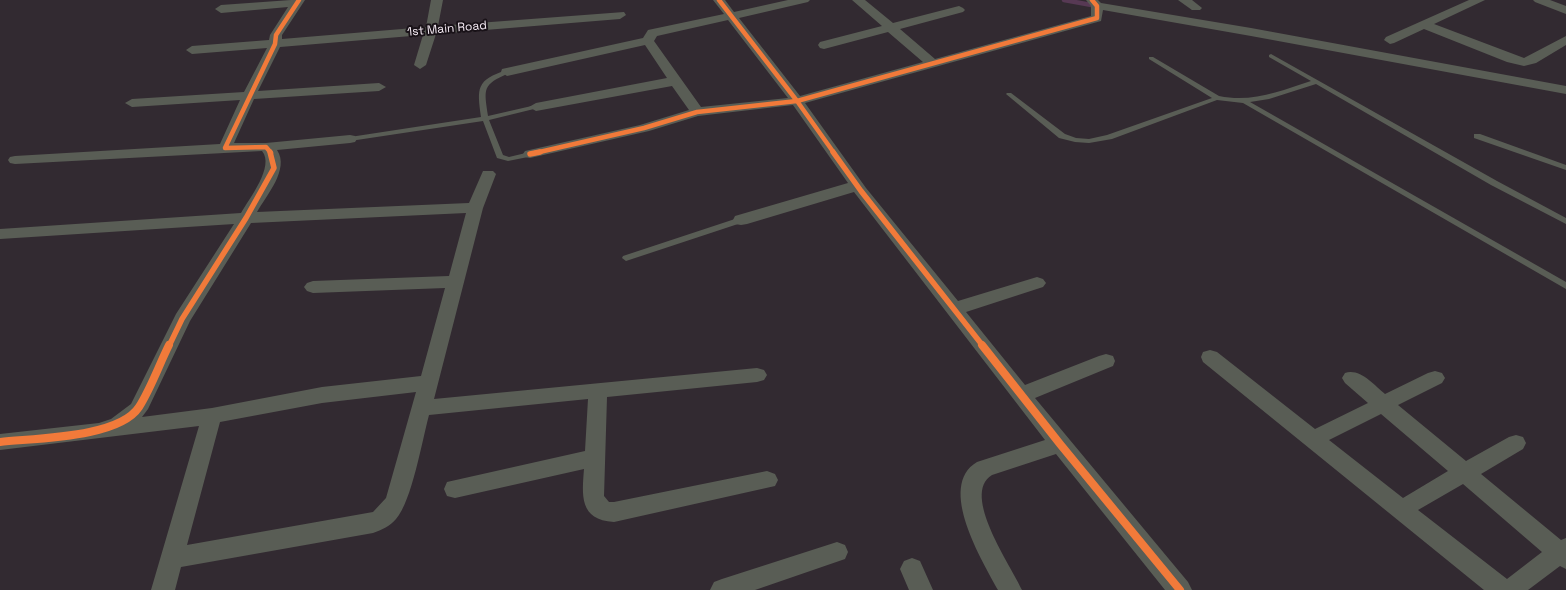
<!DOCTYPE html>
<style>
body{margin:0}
canvas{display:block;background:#322a31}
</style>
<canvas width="1566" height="590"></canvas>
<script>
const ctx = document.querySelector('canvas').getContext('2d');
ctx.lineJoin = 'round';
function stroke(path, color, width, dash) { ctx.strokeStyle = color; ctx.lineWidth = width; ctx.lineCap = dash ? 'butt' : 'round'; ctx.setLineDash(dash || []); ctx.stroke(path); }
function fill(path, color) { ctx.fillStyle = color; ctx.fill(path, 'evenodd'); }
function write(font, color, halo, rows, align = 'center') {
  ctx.font = font + ' "Space Grotesk",sans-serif'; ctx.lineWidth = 4; ctx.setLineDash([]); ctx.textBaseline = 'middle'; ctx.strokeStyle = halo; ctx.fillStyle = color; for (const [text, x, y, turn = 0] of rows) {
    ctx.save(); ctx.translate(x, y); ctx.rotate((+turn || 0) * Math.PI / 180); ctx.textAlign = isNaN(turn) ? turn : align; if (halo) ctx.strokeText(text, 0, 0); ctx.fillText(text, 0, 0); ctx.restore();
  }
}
stroke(new Path2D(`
 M1064,0L1097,6`), '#573954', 4.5);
fill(new Path2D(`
 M1271,54L1497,181L1566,218V224L1491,185L1316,84L1269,99L1250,102L1566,282V289L1243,103L1217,100L1112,139L1089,143L1075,142L1059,138L1006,94L1007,93H1011L1065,134L1076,138L1089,139L1107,135L1212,98L1149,59V57H1153L1219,96C1252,103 1280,91 1311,81L1269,57V55Z
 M507,70L509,71V73C482,85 484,88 488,116L536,105L539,107L538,108L489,120L503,155L509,157L530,152L534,154L533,156L508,161L497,158L483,121L350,141L346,139L350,137L481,117C477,88 476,80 507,70Z
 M1474,134H1480L1566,165V170L1474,138Z
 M741,217L744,218L745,220L744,222L629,260L626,261L622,258L623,256Z`), '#595d55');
fill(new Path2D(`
 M291,0H305L282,35V39L426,27L431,0H443L438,26L624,12L626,15L620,19L436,34L426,65L420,69L414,65L423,35L280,47L258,91L379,83L386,87L379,91L254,99L234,143H266L350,135L355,136L357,139L355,142L350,143L277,150C290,169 266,196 257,212L469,203L483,171H493L496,174L483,208L434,399L757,368L764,370L767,375L764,380L757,382L607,397L604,496L609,502H614L767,471L775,474L778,480L775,486L614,522C579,520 582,495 584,469L455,498L447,496L444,489L447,482L585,451L588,399L429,415C422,441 412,501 396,519C390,526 382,530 373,533L181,567L175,590H151L199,426L0,450V434L99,423L111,419L131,404L176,314L234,224L0,239V229L241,213C249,199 275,166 262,151L15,164L10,163L8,160L10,157L15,156L220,144L240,100L132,107L125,103L132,99L244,92L267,48L192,54L186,50L192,46L269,40L270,35L288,7L221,13L215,9L221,5ZM466,213L449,276L313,281L307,283L304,287L307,291L313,293L445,288L421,376L322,387L212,408L142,417L148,409L190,321L251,223ZM416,392L386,498L373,512L187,545L220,422L322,403Z
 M713,0H725L734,12L788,0H810L808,2L739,18L800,96L923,62L888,32L824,49L820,48L818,45L820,42L882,26L852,0H865L893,23L959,6L963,8L965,10L963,12L900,29L935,59L1091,16V6L1086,0H1098L1101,3L1251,28L1566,86V94L1251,36L1103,10L1101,21L805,103L866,188L958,301L1037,277L1043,279L1046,283L1043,287L966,312L1025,385L1099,356L1106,354L1113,356L1115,361L1113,366L1035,398L1188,582L1192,590H1165L1056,454L992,475C960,494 1012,567 1022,590H998C983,562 936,486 977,462L1045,440L854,192L747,224L741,225L735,224L733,220L735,216L848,183L793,105L698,116L649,131L530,158L525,157L523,154L525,151L640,125L689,110L672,86L536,111L529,107L536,103L667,78L645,45L507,76L501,72L502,69L643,38L648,30L724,14ZM728,20L788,98L701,107L654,41L657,36Z
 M1178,0H1192L1202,8L1200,10H1192Z
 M1469,0H1485L1434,24L1524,58L1566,36V45L1536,63L1524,66L1507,62L1424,29L1394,43L1390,44L1384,40L1386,37Z
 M1533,0H1550L1566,6V14L1535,2Z
 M1210,350L1217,352L1315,429L1368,403L1345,383L1342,378L1345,373C1360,368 1374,385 1385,394L1428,373L1435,371L1442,373L1445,378L1442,383L1398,405L1466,461L1509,437L1516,435L1523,437L1526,443L1523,449L1481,474L1561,540L1566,538V569L1560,566L1528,590H1484L1203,362L1201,357L1203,352ZM1381,414L1448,471L1403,498L1329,440ZM1463,484L1542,552L1507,579L1418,510Z
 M837,542L845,545L848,552L845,559L755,590H710L714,582L722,579Z
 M912,558L920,561L933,590H909L900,569L904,561Z`), '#595d55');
stroke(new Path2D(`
 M719,0L797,101L834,153
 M271,153L266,147L225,148L275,44L276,35L299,0
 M535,153L644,128L697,112L797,101L1097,18V6L1092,0`), '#f17a3a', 4.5);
stroke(new Path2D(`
 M833,152L861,191L983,346
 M530,154L540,152
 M169,346L182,319L246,218L274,168L270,152`), '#f17a3a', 5.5);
stroke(new Path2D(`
 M982,345L1060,444L1180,590
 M0,442C35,438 119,438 139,407C151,388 159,365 169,345`), '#f17a3a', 8);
write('12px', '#f5ebf4', '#191218', [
 ["1st Main Road",447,29,-5]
]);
</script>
